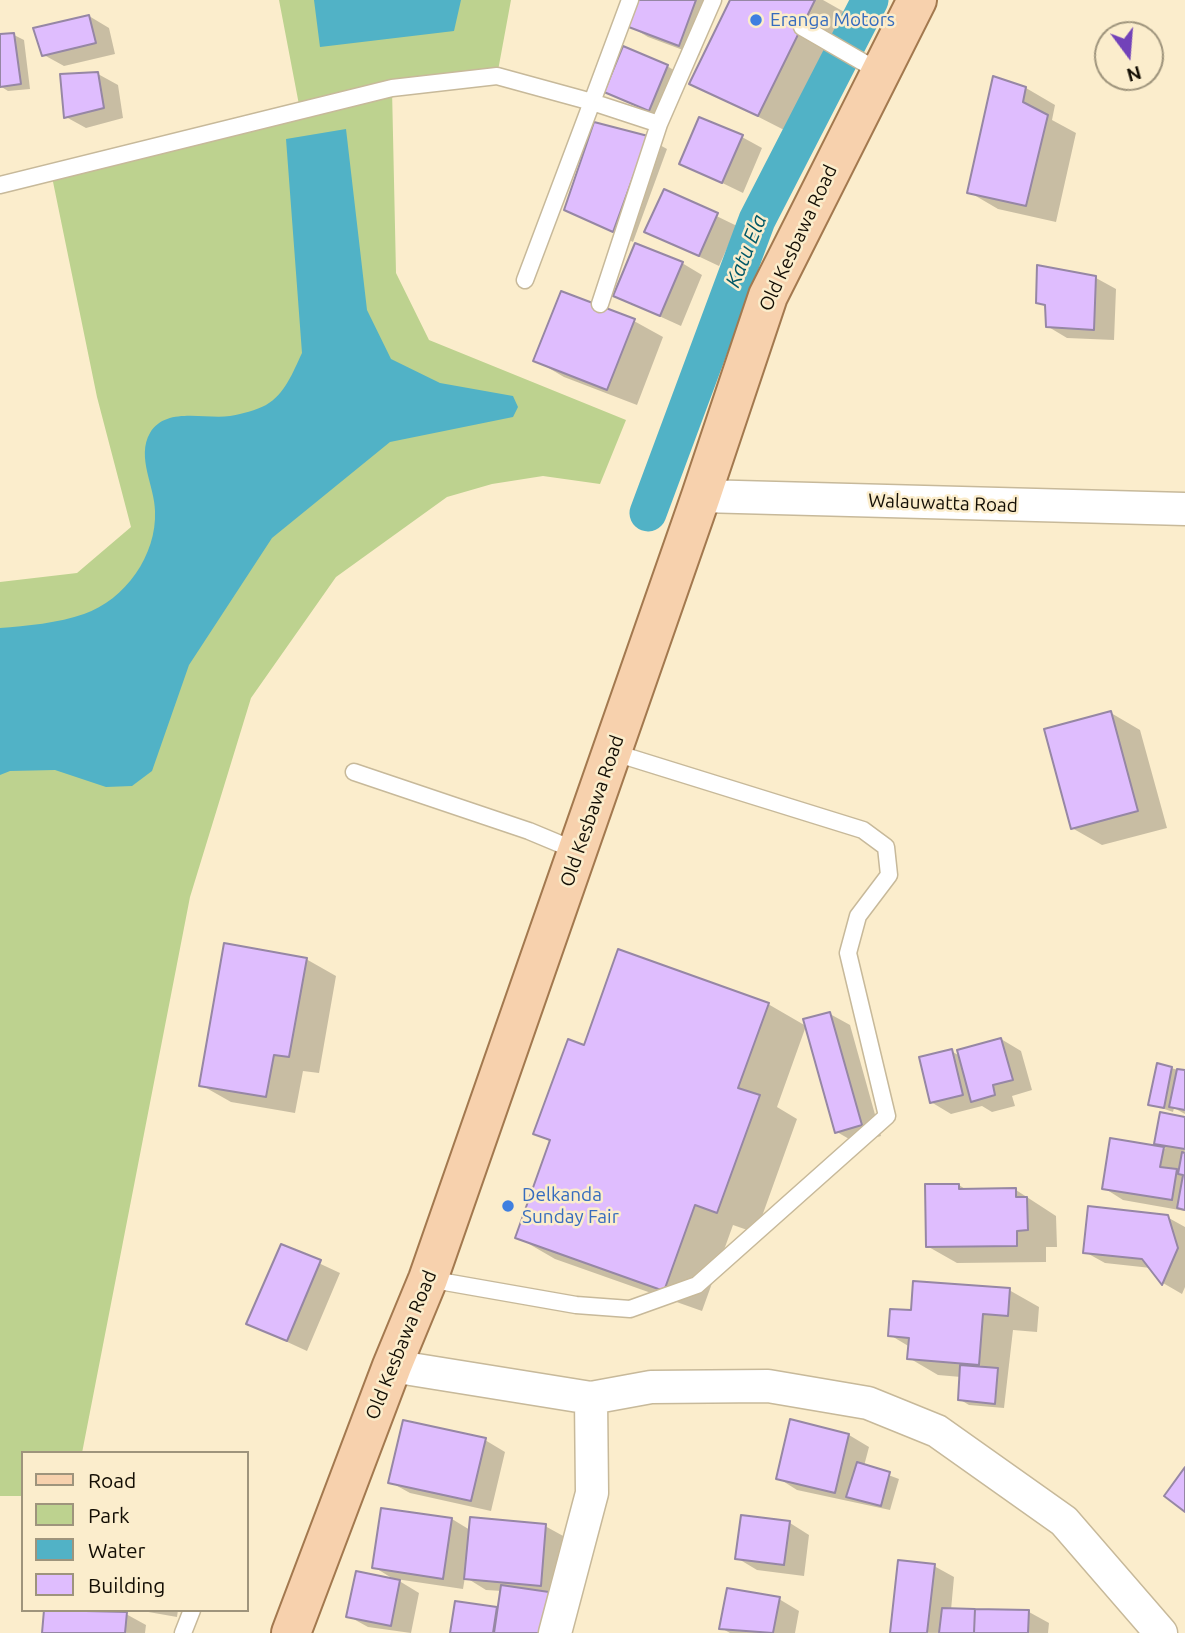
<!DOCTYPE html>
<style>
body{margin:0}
#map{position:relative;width:1185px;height:1633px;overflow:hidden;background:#fbedcc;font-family:Ubuntu,sans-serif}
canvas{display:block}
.legend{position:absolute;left:21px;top:1451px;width:228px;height:161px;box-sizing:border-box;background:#fbedcc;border:2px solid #9e947c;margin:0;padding:9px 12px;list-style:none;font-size:21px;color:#130e04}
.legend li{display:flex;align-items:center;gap:14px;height:35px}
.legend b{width:35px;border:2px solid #9e947c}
.north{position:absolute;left:1094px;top:21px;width:70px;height:70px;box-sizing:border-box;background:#fbedcc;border:2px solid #9e947c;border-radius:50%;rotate:164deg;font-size:19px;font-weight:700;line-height:28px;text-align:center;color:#130e04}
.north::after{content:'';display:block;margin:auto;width:24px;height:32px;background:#7242b9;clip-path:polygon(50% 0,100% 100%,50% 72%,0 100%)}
</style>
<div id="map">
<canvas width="1185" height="1633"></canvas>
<ul class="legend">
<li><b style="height:9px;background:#f7d1ad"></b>Road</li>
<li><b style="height:19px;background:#bdd28f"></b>Park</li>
<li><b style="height:19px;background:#51b2c6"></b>Water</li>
<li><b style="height:19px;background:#dfbdfe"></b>Building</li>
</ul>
<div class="north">N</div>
</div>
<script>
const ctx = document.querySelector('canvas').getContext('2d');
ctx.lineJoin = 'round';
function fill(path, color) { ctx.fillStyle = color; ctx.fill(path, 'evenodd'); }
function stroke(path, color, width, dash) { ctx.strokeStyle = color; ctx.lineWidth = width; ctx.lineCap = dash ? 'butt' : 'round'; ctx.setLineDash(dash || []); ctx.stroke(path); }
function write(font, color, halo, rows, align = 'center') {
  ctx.font = font + ' Ubuntu,sans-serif'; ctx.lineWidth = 5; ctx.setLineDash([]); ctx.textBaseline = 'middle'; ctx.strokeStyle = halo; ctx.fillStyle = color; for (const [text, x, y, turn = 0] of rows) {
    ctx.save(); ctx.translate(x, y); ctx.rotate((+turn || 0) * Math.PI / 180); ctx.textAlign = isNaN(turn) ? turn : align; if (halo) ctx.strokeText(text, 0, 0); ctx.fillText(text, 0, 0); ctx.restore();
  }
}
fill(new Path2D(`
 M279,0H511L497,76L392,89L396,273L429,340L626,420L600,484L543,476L492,484L447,497L336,577L251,698L190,897L82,1453H23V1496H0V582L77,573L131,527L97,397L51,172L300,110Z`), '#bdd28f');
fill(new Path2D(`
 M314,0H461L454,31L320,47Z
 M346,129L367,310L391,359L440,383L513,396L518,407L513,417L390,442L272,538L189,665L152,771L132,786L106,787L55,770L10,771L0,775V628C26,626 59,623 84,614C125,600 157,555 155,511C155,487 136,457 150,433C166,406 206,420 230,416C241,414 257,410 266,405C285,394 293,372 302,353L286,139Z`), '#51b2c6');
fill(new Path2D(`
 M638,0H720L699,56L648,37L628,25Z
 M732,0H823L846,13L788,132L692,83Z
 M89,16L109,28L115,54L64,66L44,55Z
 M14,35L24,40L30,89L8,91L0,86V36Z
 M667,66L687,78L670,121L606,91Z
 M98,74L118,85L123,118L86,128L66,117Z
 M1026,88L1055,105L1052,120L1076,133L1056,222L998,209L969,192Z
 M742,137L762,148L743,193L681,163Z
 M647,138L667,149L633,242L567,210Z
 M665,191L737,226L719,266L647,232Z
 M682,263L702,275L681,326L615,296Z
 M1096,278L1116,289L1114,340L1067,338L1047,326V307L1038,302Z
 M634,321L663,337L637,405L564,377L535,360Z
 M1111,713L1140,730L1167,828L1102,845L1072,828Z
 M306,959L336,976L319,1073L303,1071L295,1113L231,1102L201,1085Z
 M768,1004L806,1026L777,1107L797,1119L756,1233L733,1225L702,1311L555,1259L517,1237L551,1142L535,1133L585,1047Z
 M830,1014L850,1025L881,1136L856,1143L837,1132Z
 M1001,1039L1021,1051L1032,1090L1012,1096L1015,1106L992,1112L982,1106L951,1114L931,1102L951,1051L960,1056Z
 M1171,1068L1185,1072V1114L1174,1108L1173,1112L1150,1104Z
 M1185,1119V1211L1123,1200L1104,1188L1111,1140L1166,1149L1156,1143Z
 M959,1185L968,1191L1016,1190L1056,1216L1057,1247H1046V1262L957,1263L927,1246Z
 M1167,1217L1185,1227V1287L1182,1294L1163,1283L1151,1268L1105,1263L1085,1252Z
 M282,1246L340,1273L307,1351L248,1324Z
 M1009,1290L1039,1307L1037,1332L1013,1330L1004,1408L969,1405L959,1399L961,1377L938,1375L909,1358L910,1347L890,1335L913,1312Z
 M791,1422L849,1435L869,1447L864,1466L899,1479L890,1510L797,1490L778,1478Z
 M485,1440L505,1452L491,1511L410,1493L390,1482Z
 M452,1519L470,1530L545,1526L565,1537V1633H452L456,1603L499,1609L502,1591L486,1590L465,1577L463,1589L396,1579L419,1593L411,1633L368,1627L348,1616L395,1580L374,1567Z
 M790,1523L809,1535L804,1576L757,1570L737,1558Z
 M934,1566L954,1577L951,1610L1029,1612L1049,1623L1048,1633H891Z
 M779,1599L799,1611L795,1633H730L721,1628Z
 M46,1610L126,1614L146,1625L145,1633H44Z
 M137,1610H178L177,1617Z`), '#0003');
stroke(new Path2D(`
 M648,513L757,220L870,0`), '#51b2c6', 37);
const building = new Path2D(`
 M636,0H696L679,46L626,26Z
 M730,0H815L758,116L689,84Z
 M89,15L96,43L42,56L33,28Z
 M14,33L21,84L0,87V34Z
 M623,46L668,65L649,111L604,92Z
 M98,72L104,108L64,118L60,74Z
 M993,76L1026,87L1023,102L1048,115L1026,206L967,193Z
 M699,117L743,135L722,183L679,164Z
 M594,122L648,136L613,232L564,210Z
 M664,189L718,213L699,256L644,232Z
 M635,243L683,262L660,316L613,296Z
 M1037,265L1096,276L1094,330L1046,327L1045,305L1036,303Z
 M561,291L635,319L607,390L533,361Z
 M1111,711L1138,811L1071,829L1044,729Z
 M224,943L307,958L289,1057L274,1055L266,1097L199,1086Z
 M618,949L769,1003L738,1088L760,1095L717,1213L695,1205L664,1291L515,1238L550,1140L533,1134L568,1039L584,1045Z
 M830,1012L862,1125L835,1133L803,1019Z
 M1001,1038L1013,1080L993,1085L995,1095L971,1102L957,1050Z
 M952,1049L963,1095L930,1103L919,1057Z
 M1157,1063L1172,1067L1164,1108L1148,1105Z
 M1177,1069L1185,1070V1110L1169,1107Z
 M1160,1112L1185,1117V1149L1154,1144Z
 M1110,1138L1164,1147L1160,1167L1177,1169L1172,1200L1102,1189Z
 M1182,1152L1185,1153V1210L1177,1208L1183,1175L1178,1174Z
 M925,1184H959V1189L1016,1188V1197H1027L1028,1230L1017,1231V1246L926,1247Z
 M1088,1206L1168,1215L1178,1248L1162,1285L1142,1259L1083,1253Z
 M281,1244L321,1260L287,1341L246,1324Z
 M913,1281L1010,1288L1008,1316L983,1314L979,1365L907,1359L909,1338L888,1336L890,1309L911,1310Z
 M960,1365L998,1368L995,1404L958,1400Z
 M790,1419L849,1434L835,1493L776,1479Z
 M403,1420L486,1438L471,1501L388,1483Z
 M857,1462L890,1472L881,1506L846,1497Z
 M1185,1467V1512L1164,1496Z
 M381,1508L452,1518L443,1579L372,1568Z
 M741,1515L790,1521L784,1565L735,1559Z
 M470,1517L546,1524L541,1586L464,1579Z
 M898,1560L935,1564L927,1633H890Z
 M356,1571L400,1580L391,1626L346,1617Z
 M501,1585L549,1592L543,1633H494Z
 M727,1588L780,1597L773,1633L719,1629Z
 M455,1601L497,1607L493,1633H450Z
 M942,1608L975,1609L974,1633H939Z
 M975,1609L1029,1610L1028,1633H974Z
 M44,1610L127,1612L125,1633H42Z`);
fill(building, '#dfbdfe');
stroke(building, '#9687a4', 2);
const lane = new Path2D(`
 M802,27L880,72
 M0,185L392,88L497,76L592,102L630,0
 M525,280L592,102L659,124L713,0
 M600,304L659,124
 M354,772L529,831L577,851
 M428,1279L576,1305L630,1309L697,1285L887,1116L848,953L858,916L889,875L886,847L863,830L612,752
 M183,1633L192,1610`);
const street = new Path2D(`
 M701,496L1185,509
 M392,1366L591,1398L651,1387L768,1386L868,1403L937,1431L1064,1521L1161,1633
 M555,1633L592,1493L591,1398`);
const primary = new Path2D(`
 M291,1633L392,1366L428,1279L701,496L768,296L917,0`);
stroke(lane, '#c7b99a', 19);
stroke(street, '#c7b99a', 35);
stroke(primary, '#a3794f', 42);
stroke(lane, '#fff', 16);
stroke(street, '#fff', 32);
stroke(primary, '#f7d1ad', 38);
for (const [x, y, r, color] of [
 [756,20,7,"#3f7fe0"],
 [508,1206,7,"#3f7fe0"]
]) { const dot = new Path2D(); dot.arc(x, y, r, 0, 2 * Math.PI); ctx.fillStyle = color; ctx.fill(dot); stroke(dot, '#fbedcc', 2.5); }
write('19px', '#366cbe', '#fbedcc', [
 ["Eranga Motors",770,20],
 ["Delkanda",522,1195],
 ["Sunday Fair",522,1217]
], 'left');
write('19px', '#130e04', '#fbedcc', [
 ["Old Kesbawa Road",798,238,-65],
 ["Walauwatta Road",943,503,2],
 ["Old Kesbawa Road",592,811,-71],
 ["Old Kesbawa Road",401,1345,-68]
]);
write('italic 21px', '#005867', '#fbedcc', [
 ["Katu Ela",746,251,-68]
]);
</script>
